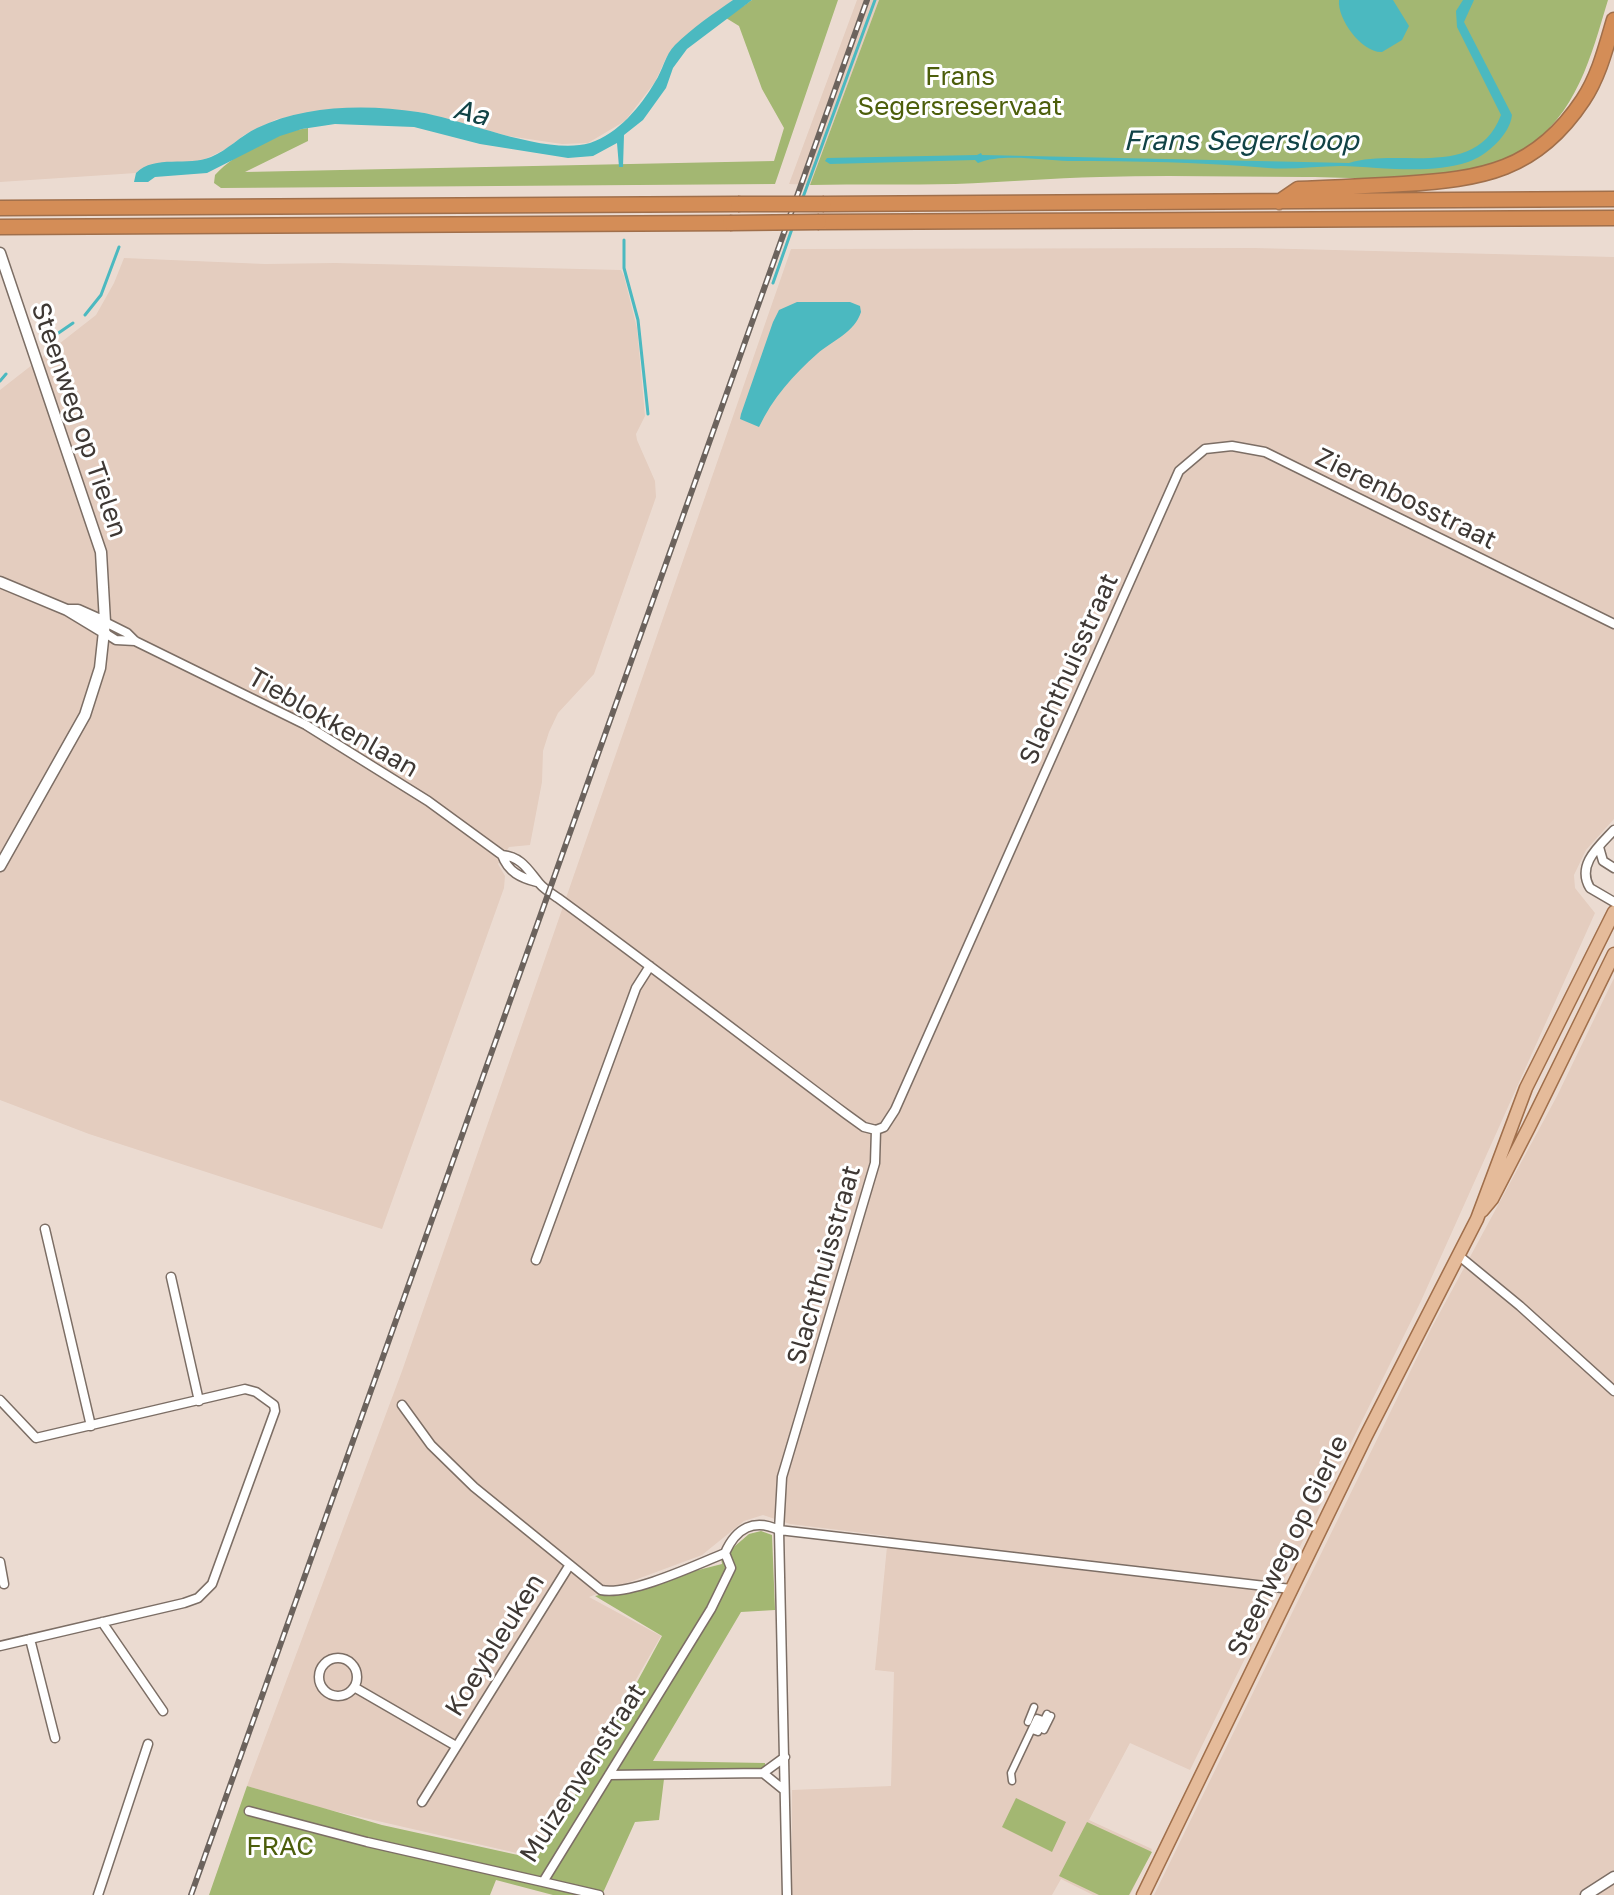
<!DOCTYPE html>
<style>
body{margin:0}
canvas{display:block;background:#ebdbd1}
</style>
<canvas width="1614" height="1895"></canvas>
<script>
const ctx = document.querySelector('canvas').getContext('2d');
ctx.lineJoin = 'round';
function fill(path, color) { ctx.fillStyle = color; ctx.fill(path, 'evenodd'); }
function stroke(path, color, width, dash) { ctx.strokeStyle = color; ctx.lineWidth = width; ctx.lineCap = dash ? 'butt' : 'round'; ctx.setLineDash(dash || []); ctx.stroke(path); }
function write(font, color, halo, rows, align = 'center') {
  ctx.font = font + ' "Golos Text",sans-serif'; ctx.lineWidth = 6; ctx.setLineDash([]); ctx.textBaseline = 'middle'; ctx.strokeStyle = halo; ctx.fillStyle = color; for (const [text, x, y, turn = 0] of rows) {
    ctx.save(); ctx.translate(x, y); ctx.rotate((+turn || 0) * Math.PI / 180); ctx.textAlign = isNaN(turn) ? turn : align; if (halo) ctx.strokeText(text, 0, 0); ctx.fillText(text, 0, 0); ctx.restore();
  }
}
fill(new Path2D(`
 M0,0H733L676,45L666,58L655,82L625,121L588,143L562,144L508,136L420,112L343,109L277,119L244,135L226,149L203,160L140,169L136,173L0,182Z
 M857,0H879L810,185L789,184Z
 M1254,248L1614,257V819L1586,850L1574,875L1575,888L1595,913L1421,1301L1190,1770L1130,1743L1089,1820L1152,1849L1130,1895H1093L1061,1879L1052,1895H792V1790L891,1786L894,1672L875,1670L888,1536L790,1524L763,1515L744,1521L702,1555L589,1597L661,1636L534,1857L317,1807L247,1786L402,1371L791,249Z
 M124,258L265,264L335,263L621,270L624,276L637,328L645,416L636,434L637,440L655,481L656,497L594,674L558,713L549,732L543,751L542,782L530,845L509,847L498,864L505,876L504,888L382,1229L89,1134L0,1100V390L96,315L114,283Z
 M1614,978V1895H1154L1431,1329L1557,1096Z`), '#e4cdbf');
fill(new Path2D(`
 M752,0H838L775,184L221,188L214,183L215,175C236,152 277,132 308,128V141L245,172L774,161L784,128L762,89L739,26L726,18Z
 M879,0H1608C1591,56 1577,115 1524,149C1466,186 1373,178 1306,177C1237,177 1169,175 1100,177C1052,178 1004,182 955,184C907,185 858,184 810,185Z
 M761,1531L772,1535L775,1610L741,1612L653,1761L765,1763V1776L664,1779L659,1820L635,1822L602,1895H553L496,1880L490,1895H209L247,1786L382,1825L536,1859L584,1780L662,1636L595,1596L722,1564L721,1558L749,1534Z
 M1016,1798L1066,1822L1052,1852L1002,1827Z
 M1087,1822L1152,1852L1129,1895H1099L1059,1876Z`), '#a3b772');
fill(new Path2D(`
 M733,0H752L687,49L673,68L666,88L643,120L624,135L623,167H619L617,143L593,156L568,158L480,144L414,127L335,124L302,129L280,136L207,173L155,177L148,182H134L136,173C155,154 188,167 211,157C228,150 240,136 257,128C304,105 367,104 418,112C464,119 545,156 590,143C618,134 641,106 655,82C663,70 665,55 675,45C692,28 714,13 733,0Z
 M1339,0H1393L1409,26L1402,40L1382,52C1362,53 1337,19 1339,0Z
 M1463,0H1474L1464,22L1512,115C1510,135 1486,156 1468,162C1429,175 1381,167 1341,166C1317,166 1292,170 1268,168C1202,162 1135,161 1068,161C1043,160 1001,153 978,163L975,160L830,164L825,161L827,158L977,155L981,153L982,155L1349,163C1399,147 1476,181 1501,115L1457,27L1456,11Z
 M797,302H850L860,306L861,312C855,332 832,341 817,354C794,374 772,399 759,427L740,419L741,414L773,322L779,310Z`), '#4bb9c0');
stroke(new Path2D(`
 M802,200L875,0
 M624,240V268L638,320L648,414
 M773,283L793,226
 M85,315L101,295L119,247
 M57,334L73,323
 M0,381L6,374`), '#4bb9c0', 3);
const pedestrian = new Path2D(`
 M1028,1722L1034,1707
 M1044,1730L1051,1716
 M1012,1781L1011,1773L1037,1718L1040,1719L1035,1731L1038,1732L1047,1714`);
const minor = new Path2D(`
 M105,622L127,633L135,641L306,725L428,801L502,855C522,857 528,870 539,883C544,889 552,894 558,898C655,969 750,1042 846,1114L864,1127L876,1130
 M105,633L116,640L135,641
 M1614,830C1599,846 1576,865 1590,888L1614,902
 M1599,847L1603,861L1614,868
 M502,855C508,872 521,878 537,882
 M876,1130L884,1127L895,1110L1179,471L1205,449L1232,446L1265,452L1614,624
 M45,1229L91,1426
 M1458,1255L1520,1306L1614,1391
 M536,1260L636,988L650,966
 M171,1277L199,1401
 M0,1400L36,1438L245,1389L256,1392L274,1405L275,1411L212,1584L198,1598L184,1603L0,1646
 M402,1405L431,1445L474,1487L601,1590C630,1596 696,1565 725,1553C736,1528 754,1518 779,1530L1291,1589
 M0,1562L4,1584
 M102,1622L163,1711
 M30,1639L55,1738
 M319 1677a19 19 0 1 1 38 0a19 19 0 1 1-38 0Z
 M354,1687L456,1746
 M763,1773L784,1790
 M609,1775L763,1773L785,1757
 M422,1802L569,1566
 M249,1811L367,1842L543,1882L711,1609L731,1568L725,1553
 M543,1882L599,1895
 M98,1895L148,1744
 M787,1895L779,1530L782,1477L875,1163L876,1130`);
const tertiary = new Path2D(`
 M0,253L101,552L105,622L100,668L85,715L0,866
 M0,582L67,610L105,633
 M69,610H78L105,622
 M1586,1895L1614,1877`);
const primary = new Path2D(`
 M1482,1211L1492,1199L1529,1127L1614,954
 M1143,1895L1366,1436L1477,1219L1526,1088L1614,912`);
const motorway = new Path2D(`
 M1279,202L1298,189C1333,188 1368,186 1403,184C1482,179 1536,171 1583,100C1599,76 1606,47 1614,20
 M824,204L1614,199
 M0,208L738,204
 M819,222L1614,218
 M0,227L730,223`);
stroke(pedestrian, '#7c6e65', 9);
stroke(minor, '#7c6e65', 11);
stroke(tertiary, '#7c6e65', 13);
stroke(primary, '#a06f4b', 15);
stroke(motorway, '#a06f4b', 17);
stroke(pedestrian, '#fff', 6);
stroke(minor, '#fff', 8);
stroke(tertiary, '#fff', 10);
stroke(primary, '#e5bb9a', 12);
stroke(motorway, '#d48d57', 14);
const rail = new Path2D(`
 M191,1895L867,0`);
stroke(rail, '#6c635d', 6);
stroke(rail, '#fff', 3, [9]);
const motorwayBridge = new Path2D(`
 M738,204H824
 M730,223L819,222`);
stroke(motorwayBridge, '#a06f4b', 17, []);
stroke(motorwayBridge, '#d48d57', 14);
write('26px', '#4c5e0b', '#fff', [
 ["Frans",960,77],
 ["Segersreservaat",960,107],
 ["FRAC",280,1847]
]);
write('26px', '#3e3834', '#fff', [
 ["Steenweg op Tielen",79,420,71],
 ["Zierenbosstraat",1406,499,26],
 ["Slachthuisstraat",1069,669,-66],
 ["Tieblokkenlaan",333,723,30],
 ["Slachthuisstraat",824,1265,-74],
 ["Steenweg op Gierle",1288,1546,-64],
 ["Koeybleuken",495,1645,-58],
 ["Muizenvenstraat",583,1773,-57]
]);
write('italic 28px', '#114346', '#fff', [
 ["Aa",471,113,14],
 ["Frans Segersloop",1241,141]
]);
</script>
